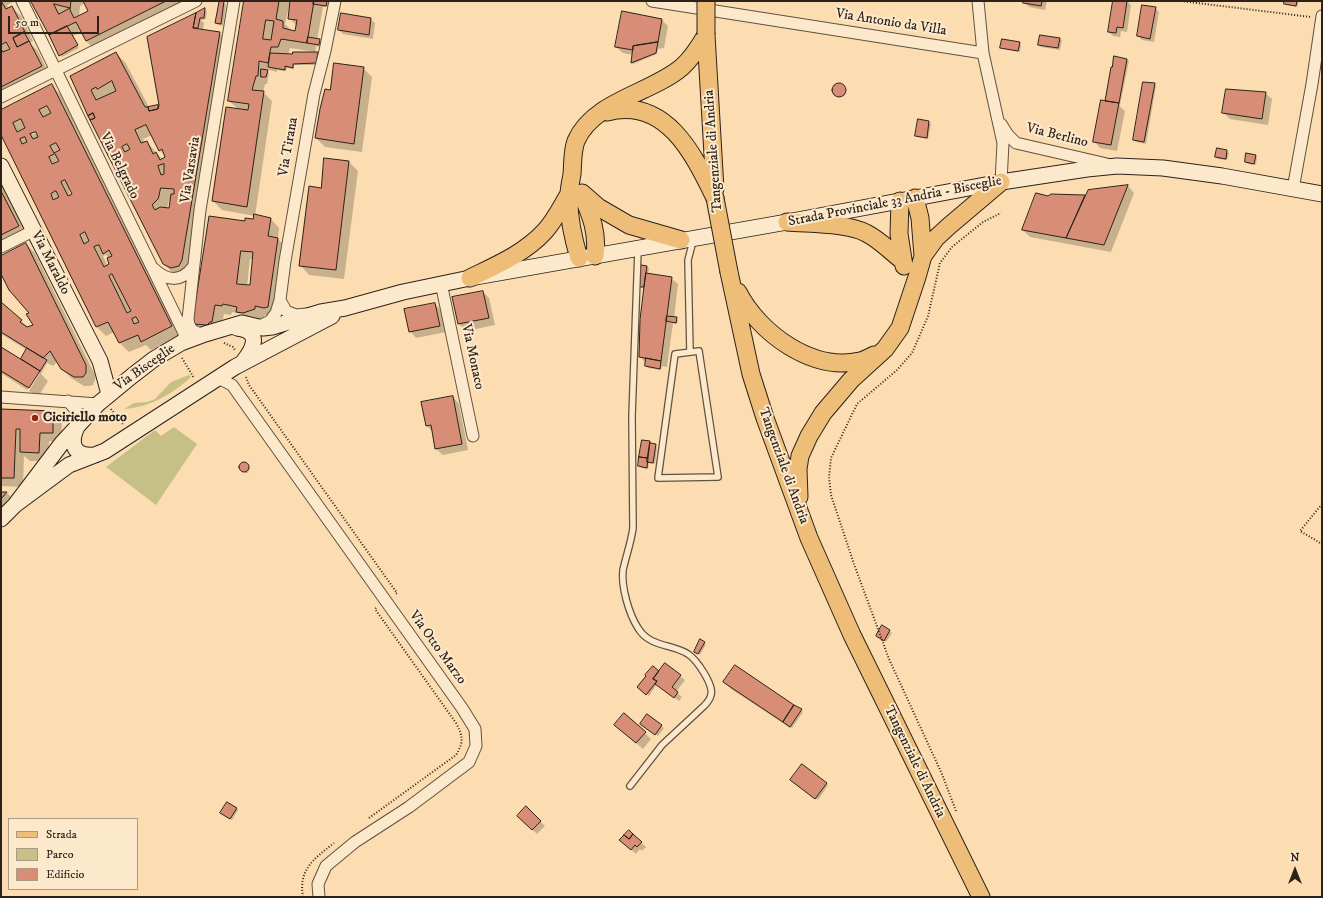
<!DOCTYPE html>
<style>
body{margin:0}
#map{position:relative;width:1323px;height:898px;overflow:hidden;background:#fbddb1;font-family:"IM FELL DW Pica",serif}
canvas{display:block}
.frame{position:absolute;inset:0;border:2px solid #2c221a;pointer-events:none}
.legend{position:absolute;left:8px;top:818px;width:130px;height:72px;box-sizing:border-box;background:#fce9cc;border:1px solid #a99985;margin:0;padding:5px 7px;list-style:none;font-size:12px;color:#2c221a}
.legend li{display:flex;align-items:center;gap:8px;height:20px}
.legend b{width:20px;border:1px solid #a99985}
.north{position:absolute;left:1275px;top:850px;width:40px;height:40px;-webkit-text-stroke:3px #fce9cc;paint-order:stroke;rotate:0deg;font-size:11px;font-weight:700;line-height:16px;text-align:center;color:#2c221a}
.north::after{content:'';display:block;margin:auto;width:14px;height:18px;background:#2c221a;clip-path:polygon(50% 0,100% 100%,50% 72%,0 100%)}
.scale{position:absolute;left:8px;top:16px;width:91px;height:18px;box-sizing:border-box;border:2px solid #2c221a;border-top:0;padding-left:5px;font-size:12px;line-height:14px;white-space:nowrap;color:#2c221a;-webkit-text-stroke:3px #fce9cc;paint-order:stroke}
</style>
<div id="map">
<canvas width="1323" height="898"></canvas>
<div class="frame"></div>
<ul class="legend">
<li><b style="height:5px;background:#eebe78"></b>Strada</li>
<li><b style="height:11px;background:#c6bf86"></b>Parco</li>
<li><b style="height:11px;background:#d88e76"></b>Edificio</li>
</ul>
<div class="north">N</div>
<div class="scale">50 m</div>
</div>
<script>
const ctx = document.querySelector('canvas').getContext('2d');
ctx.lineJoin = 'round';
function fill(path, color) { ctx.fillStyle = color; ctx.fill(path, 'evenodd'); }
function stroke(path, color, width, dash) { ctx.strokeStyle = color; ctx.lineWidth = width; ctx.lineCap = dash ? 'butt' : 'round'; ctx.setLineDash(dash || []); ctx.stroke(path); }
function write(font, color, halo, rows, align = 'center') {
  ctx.font = font + ' "IM FELL DW Pica",serif'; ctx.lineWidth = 4; ctx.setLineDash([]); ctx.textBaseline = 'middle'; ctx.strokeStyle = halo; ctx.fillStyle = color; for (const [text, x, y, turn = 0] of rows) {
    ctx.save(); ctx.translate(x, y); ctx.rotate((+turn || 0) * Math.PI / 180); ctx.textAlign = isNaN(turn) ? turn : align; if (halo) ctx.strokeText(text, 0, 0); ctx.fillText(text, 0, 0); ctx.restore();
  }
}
fill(new Path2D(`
 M189,375L191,377C171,395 150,407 124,409L134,403L147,402L155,399L171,382Z
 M174,427L197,444L156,505L106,467L155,430L161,436Z`), '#c6bf86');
fill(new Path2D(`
 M1,1H15L7,5L9,9L12,7L21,16L33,41L30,43L38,51L50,76L1,100Z
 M32,1H193L95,50L86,41L82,32L73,36L79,48L62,57ZM85,3L90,11L79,17L80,6Z
 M223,1L226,5L223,26L218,25L216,23L220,2Z
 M245,1H337L336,7H323L317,40L321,42L320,47L316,46L315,53L319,55L318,65H294V69L287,68L286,71L277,70V72L266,69L269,73L267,84H265L263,92L272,101L255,216L270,218L279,228L278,239L287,248L273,317L264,315V318L253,321L247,320L241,314L232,312L231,315L224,314L221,331L208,334L193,324L246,222L254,220L255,216L222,210L213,201L238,109L229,101ZM289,6L290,7L289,18L297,26L296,32L292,31L285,24ZM290,48L315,52V53L288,55ZM250,259L254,260L250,286H247Z
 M1025,1H1047L1045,10L1029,7L1025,3Z
 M1114,1H1127L1131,5L1127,32L1121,31L1120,37L1113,36L1109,32Z
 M1285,1H1299L1297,7L1287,5Z
 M1155,8L1159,12L1154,42L1142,40L1138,36Z
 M205,9L207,11L206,19L201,20L204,23L203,30L219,33L229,42L188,275L173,273L164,264L71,77L116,53L125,62L149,107L157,106L159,108L148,37ZM152,135L159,150L167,157L162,159L147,142L145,143L143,139ZM169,200L171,201L169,209H167Z
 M370,19L375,23L373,39L343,34L339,30Z
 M662,20L668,26L664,48L658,49L657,54L633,64L632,63L633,55L623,53L616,47Z
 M1041,36L1060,39L1062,40L1060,50L1041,47L1039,45Z
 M1019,43L1021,45L1020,52L1003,49L1001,47Z
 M1115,58L1127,60L1129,61L1120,105L1117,104L1125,111L1117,151L1100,148L1094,141L1106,102Z
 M363,68L372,77L362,152L325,147L316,138L321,109L331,91Z
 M1154,84L1156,86L1146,144L1136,142L1134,140Z
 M834 91a6 6 0 1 1 12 0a6 6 0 1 1-12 0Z
 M52,86L61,95L180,335L151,350L146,345L129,352L120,343L114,332L106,336L97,327L1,133V111ZM40,130L32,135V132ZM71,190L73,194L71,196L69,191ZM106,255L109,258L111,265L108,266L103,256Z
 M1265,93L1272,99L1268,125L1230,119L1223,112Z
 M919,120L929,122L931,124L928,139L918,137L916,135Z
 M1217,150L1227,151L1229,153L1227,160L1218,159L1216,157Z
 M1255,156L1257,158L1256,165L1248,164L1246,162Z
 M325,159L349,162L358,171L344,279L309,275L300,265L322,189Z
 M1,184L27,236L1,249Z
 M1128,186L1134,193L1111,252L1030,237L1023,230L1048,197L1051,195L1086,197L1088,191Z
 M26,244L35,253L95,375V380L93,385L89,386H84L71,378L62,369L58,361L53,366L47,363L41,374L48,381L38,397L29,391L40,373H38L27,390L1,373V348L21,360L27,350L1,334V304L29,328L34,325L30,313L1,272V257Z
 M642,266L647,267L649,268L648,275L671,278L678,284L674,318L678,320L677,324L673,323L667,367L662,366L661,370L648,368L646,366V363L640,357L645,288L642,286Z
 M483,292L489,298L495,325L466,331L459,324L453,298Z
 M435,304L442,311L446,332L416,338L410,331Z
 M453,397L459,404L468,450L443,455L436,449L433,432L427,426L422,403Z
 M1,410L53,412L62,421L61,442L49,441L48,461H30L24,456L23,487L1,486Z
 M642,441L650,442L657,447L655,464L649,463L648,469L641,468L639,466Z
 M242,464H246L250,468L248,473H245L241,469V466Z
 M1,493H7L16,502L1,517Z
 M882,627L892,633L886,642L879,638Z
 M704,643L706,644L700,655L697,653Z
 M659,672L680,676L685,680L676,692L682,697L679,701L657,684L649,696L639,687Z
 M724,682L801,710L803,712L792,728L790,727V728L731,689Z
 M647,715L664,728L658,736L643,725Z
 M622,731L645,733L651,739L643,749Z
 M793,782L826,784L828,785L818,800Z
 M236,808L238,810L232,820L221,813Z
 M526,808L545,826L537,834L518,816Z
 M629,831L646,847L642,851L640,849L636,854L625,844Z`), '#0003');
const building = new Path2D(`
 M1,1L6,9L12,6L25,32L13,38L17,47L29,41L42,66L1,87V49L3,52L10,49L6,42L1,45Z
 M34,1H71L70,10L74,18L88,11L83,1H166L86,41L76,22L49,35L31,2ZM54,4L70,8L59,14Z
 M224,1L221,24L215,23L219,2Z
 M244,1H279L276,19L283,21V28L295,31L297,20L288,19L290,1H314L307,43L281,39L278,47H271L268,63L259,61L258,76H256L252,90L264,91L247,207L212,201L226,107L248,110L249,104L228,101ZM266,20L274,21L271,40L263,39Z
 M314,1H327L326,6L313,4Z
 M1024,1H1042L1041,6L1023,3Z
 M1113,1H1127L1123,28L1117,27L1116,33L1108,32Z
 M1284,1H1297L1296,6L1284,4Z
 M1142,5L1156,7L1150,39L1137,36Z
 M205,8L204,18H200L198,28H193L196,13Z
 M622,11L662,19L658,42L633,46V50L615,47Z
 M196,13L193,28L220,32L182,260L179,266L171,268L163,264L90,120L95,118L93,113L88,116L70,76L116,52L145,107H148L149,111L158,109L159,105L147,37ZM112,81L116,91L96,100L91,90L96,87L97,89ZM146,125L159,151L162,149L165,157L160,160L156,152L153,154L147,141L141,143L135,130ZM127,144L130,149L125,152L122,147ZM164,164V174L161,175L158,166ZM161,188L174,189V194H171L169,208L160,207L155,210L152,205L158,199Z
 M341,13L371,18L369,35L338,30Z
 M67,26L78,45L59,56L49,35Z
 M24,32L29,41L17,47L13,38Z
 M1040,35L1060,38L1058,48L1038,45Z
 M308,37L320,39L319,45L307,43Z
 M1002,39L1020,42L1018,51L1000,48Z
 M658,42L656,53L631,63L633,46Z
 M293,52H318L316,63L293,64V68L285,66V70L268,67L270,53L292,54Z
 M1114,56L1127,59L1119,103L1105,101L1111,67H1112Z
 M334,63L364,67L354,144L315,138L320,109L325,89L330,90Z
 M261,69L268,70L266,77H261Z
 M1143,82L1155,83L1144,142L1133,140Z
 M832 90a7 7 0 1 1 14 0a7 7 0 1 1-14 0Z
 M52,84L172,326L141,342L138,335L119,343L108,322L96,327L1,135V110ZM47,106L51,113L43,117L39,110ZM21,119L25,128L17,132L13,123ZM36,132L38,137L33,139L30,134ZM25,137L27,142L22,144L20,139ZM56,143L60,150L54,153L50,146ZM55,154L59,161L52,164L49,157ZM65,180L72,194L68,196L61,182ZM56,191L59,197L53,200L51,194ZM85,232L89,241L84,244L80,235ZM99,245L103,254L109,250L112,256L107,258L109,264L104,267L94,247ZM112,274L131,311L127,313L109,276ZM136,317L139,322L134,324L132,319Z
 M1226,89L1266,92L1262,119L1222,113Z
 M1101,100L1119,103L1111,145L1093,142Z
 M158,105V109L149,111L148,107Z
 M93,113L95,118L90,120L88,116Z
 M918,119L929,121L927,138L915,136Z
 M1217,148L1227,150L1226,159L1215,157Z
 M1246,153L1256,155L1254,164L1245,162Z
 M324,158L349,161L336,270L299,266L309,186L321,188Z
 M1128,185L1104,245L1066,238L1088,190Z
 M1,191L19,226L1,235Z
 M1036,193L1048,196L1051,194L1085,195L1066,238L1022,230Z
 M254,214L271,218L268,236L278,238L268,307L264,308L255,306V309L243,313L236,312L237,307L223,304L222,306L215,305L212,322H210L207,325L192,324L209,216L245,221V218L253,219ZM241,251L253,252L250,285L237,284Z
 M26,243L86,365V373L83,377H74L61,369L50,351L43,358L1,332V302L22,320L20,322L27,327L33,325L26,314L29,313L9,290L1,274V256Z
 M641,265L647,266L644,287H640Z
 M646,273L672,277L661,361L639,357L640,320Z
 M483,291L489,318L458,324L452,297Z
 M435,303L440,326L409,332L404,309Z
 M667,316L677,317L676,323L666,321Z
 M1,347L40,371L29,388L1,371Z
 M27,348L47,360L40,371L21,359Z
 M646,358L661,361L660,369L645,366Z
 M453,396L462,444L435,449L431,425L426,426L421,402Z
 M1,409L53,411V433H40L39,453L20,452V429H16L14,478H1Z
 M642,440L650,441L648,458L639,457Z
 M650,443L656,444L653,463L647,462Z
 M639,457L648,458L647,468L638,466Z
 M239 467a5 5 0 1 1 10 0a5 5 0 1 1-10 0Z
 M1,492H7L1,499Z
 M882,625L890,630L884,641L876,636Z
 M700,639L705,642L698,654L694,652Z
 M665,663L681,675L672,687L678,692L674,698L655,684L657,681L653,679Z
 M735,665L794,705L783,722L723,682Z
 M653,666L659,671L653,679L657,681L646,695L637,687L646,676L645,675Z
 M794,705L802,709L790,727L783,722Z
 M624,713L646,732L636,743L614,725Z
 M647,714L662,725L655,735L640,724Z
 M802,764L827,783L815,799L790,780Z
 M227,802L237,808L230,819L220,813Z
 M526,806L541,821L532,830L517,816Z
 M629,830L633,834L629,839L624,835Z
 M633,834L642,842L637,847L635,845L631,850L619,840L624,835L629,839Z`);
fill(building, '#d88e76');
stroke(building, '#2c221a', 1);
const lane = new Path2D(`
 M699,351L718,477L658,478L675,354Z
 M690,352L688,260L693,241
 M630,786L662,745L704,706C707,703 710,699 711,695C714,685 697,660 688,654C672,644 649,647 638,628C629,614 621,587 623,570C626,556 631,543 633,528L632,416L638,250`);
const street = new Path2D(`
 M22,1L184,333V338L181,343
 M652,1L983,53
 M978,1L983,53L1003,143L1001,182
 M1,97L196,1
 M1001,124L1008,135L1016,143L1107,164
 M1293,189L1312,84L1322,16
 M1,247L33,231
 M153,268C166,281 181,283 193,267
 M441,283L473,436
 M280,300L286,311L296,315L306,314
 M260,326L270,321L276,313L280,300L285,261L314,94L325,51L335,1
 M205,334C194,333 189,330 188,319L200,210L234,1
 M214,380H222L232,385L462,708L475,729L476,746L469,762L409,807L355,842L326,866L318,884L319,897
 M1,397L98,404
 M68,401C74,408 79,413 81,422`);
const secondary = new Path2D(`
 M1,166L100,361L109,394
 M237,328C262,331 254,348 243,362
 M77,427C69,444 74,457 95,455
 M15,505L62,443L98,404L132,376L154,359L181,343L205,334L242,323L263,328L272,327L321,312L345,308L403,292L470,278L787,222L1001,182L1087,169L1117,166L1163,168L1222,176L1322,194
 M1,519L15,505L69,465L105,451L235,367L332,316`);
const primary = new Path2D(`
 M706,35L715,189
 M607,112C666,96 694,155 715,198
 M582,193L598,207L629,225L681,240
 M582,194C591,216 598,232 595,256
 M900,201L899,234L904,266
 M787,222C809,224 848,223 866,233C880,240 891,252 903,261
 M923,256L936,238L949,226L1001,182
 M579,258C573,238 568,217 569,195C569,188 571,181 572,174C573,163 572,152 576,141C593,101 652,93 682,67C692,58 699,47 706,35
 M729,272L751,374L765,418L809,538L852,635L981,897
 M470,278C497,265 525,253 545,231C555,220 561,207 569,194
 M738,292C759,333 812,372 860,361C865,360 870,357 874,355
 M799,497L798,469L800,456L809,436L823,413L851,380L885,349L900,328L917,277L923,256L920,218L915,198`);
stroke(lane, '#605140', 8);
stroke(street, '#605140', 13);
stroke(secondary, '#2c221a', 17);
stroke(primary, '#2c221a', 19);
stroke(new Path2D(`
 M1181,1L1311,17
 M224,343L233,347L235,350
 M182,358L194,378
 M246,377L249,385L397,593L395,594
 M111,409L123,424
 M1322,504L1300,531L1322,544
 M956,811L942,774L889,659L854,564L831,495L829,477L831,458L857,404L897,370L912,353L928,316L940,263L952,247L983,222L1001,213
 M369,818L456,755C464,742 463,736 456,723L375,609L377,607
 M303,897C298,869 315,858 334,843`), '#2c221a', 2, [1, 2]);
stroke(lane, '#fce9cc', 5.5);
stroke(street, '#fce9cc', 11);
stroke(secondary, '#fce9cc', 15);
stroke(primary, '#eebe78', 17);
const primaryBridge = new Path2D(`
 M706,35V1
 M715,198L729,272`);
stroke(primaryBridge, '#2c221a', 19, []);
stroke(primaryBridge, '#eebe78', 17);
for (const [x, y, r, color] of [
 [35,418,4,"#8f2418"]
]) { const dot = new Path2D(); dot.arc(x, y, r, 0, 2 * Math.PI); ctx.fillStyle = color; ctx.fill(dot); stroke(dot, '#fce9cc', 1.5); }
write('14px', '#2c221a', '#fce9cc', [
 ["Via Antonio da Villa",891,23,9],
 ["Via Berlino",1057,136,14],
 ["Via Tirana",289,147,-80],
 ["Tangenziale di Andria",714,151,-94],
 ["Via Belgrado",119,166,64],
 ["Via Varsavia",191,170,-81],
 ["Strada Provinciale 33 Andria - Bisceglie",895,202,-11],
 ["Via Maraldo",50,263,63],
 ["Via Monaco",472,357,78],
 ["Via Bisceglie",145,368,-35],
 ["Tangenziale di Andria",783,466,70],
 ["Via Otto Marzo",437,648,54],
 ["Tangenziale di Andria",914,762,64]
]);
write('bold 14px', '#2c221a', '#fce9cc', [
 ["Ciciriello moto",43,418]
], 'left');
</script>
